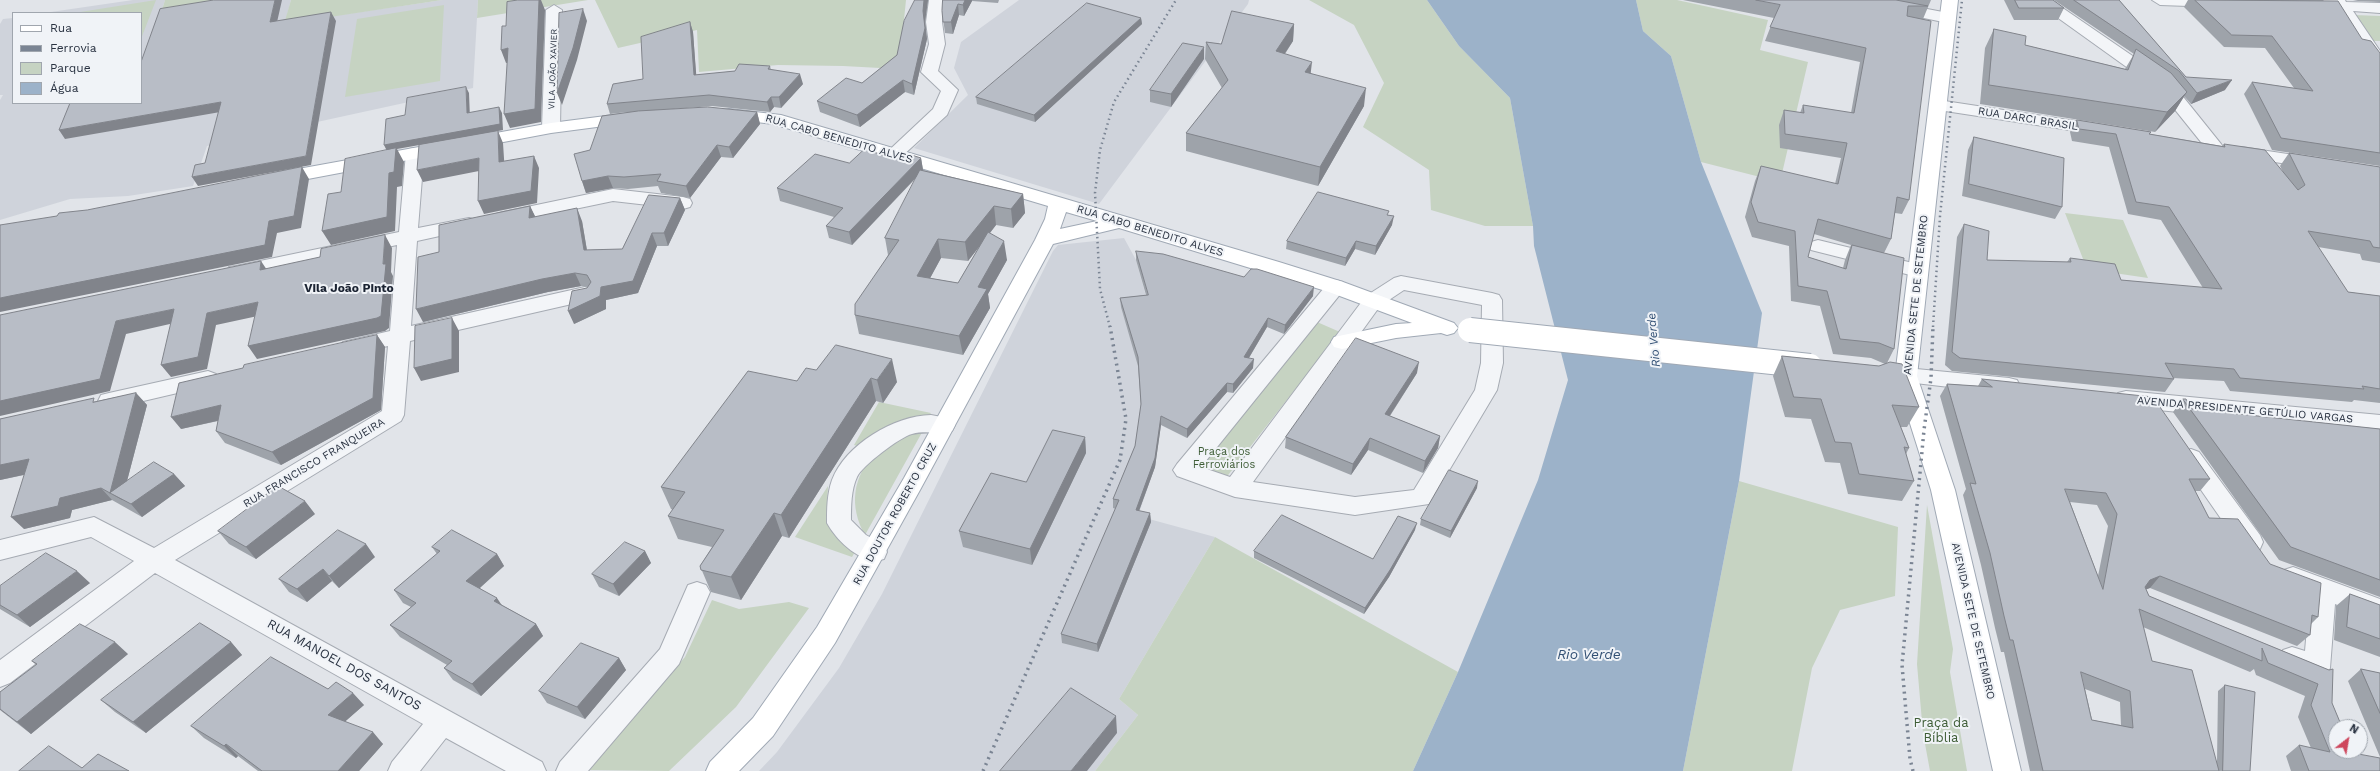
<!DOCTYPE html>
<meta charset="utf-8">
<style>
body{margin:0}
#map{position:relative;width:2380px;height:771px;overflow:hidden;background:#e1e4e9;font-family:"Work Sans",sans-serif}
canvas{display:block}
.legend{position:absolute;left:12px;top:12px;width:130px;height:92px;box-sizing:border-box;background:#f0f3f7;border:1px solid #a0a6ae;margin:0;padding:5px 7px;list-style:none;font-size:12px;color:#293241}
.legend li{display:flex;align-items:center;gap:8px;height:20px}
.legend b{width:20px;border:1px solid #a0a6ae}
.north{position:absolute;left:2328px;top:719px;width:40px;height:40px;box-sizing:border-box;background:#f0f3f7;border:1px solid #a0a6ae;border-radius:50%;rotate:31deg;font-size:11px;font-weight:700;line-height:16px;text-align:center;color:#293241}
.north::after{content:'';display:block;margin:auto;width:14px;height:18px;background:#ce465c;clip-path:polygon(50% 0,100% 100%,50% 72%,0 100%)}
</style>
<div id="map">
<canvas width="2380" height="771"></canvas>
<ul class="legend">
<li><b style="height:5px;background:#fff"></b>Rua</li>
<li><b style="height:5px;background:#7a8493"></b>Ferrovia</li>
<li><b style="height:11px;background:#c6d3c2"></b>Parque</li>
<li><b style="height:11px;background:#9cb2c9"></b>Água</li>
</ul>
<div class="north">N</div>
</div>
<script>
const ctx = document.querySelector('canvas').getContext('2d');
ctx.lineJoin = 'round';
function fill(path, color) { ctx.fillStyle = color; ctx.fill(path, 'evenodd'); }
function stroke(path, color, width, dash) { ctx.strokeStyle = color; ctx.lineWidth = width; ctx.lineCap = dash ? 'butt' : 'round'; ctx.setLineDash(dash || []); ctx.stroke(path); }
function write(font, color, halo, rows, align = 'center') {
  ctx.font = font + ' "Work Sans",sans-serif'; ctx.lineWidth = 4; ctx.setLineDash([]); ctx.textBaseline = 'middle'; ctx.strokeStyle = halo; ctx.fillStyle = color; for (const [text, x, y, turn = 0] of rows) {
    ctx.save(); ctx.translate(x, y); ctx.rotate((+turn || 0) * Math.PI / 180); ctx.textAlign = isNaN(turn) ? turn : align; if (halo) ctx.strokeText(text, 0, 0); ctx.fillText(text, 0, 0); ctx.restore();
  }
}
fill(new Path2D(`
 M133,0H165L161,13L259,0H291L285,23L442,0H478L473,88L207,146L193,186L128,196L70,199L0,220V100L3,95H0V24L3,19L13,18V103H141V13H44Z
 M1019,0H1249L1248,4L1099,204L914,148L968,95L954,68L961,42Z
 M1124,238L1136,260L1157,336L1155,467L1138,516L1215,537L1119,699L1138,715L1095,771H759L777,752L839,668L882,594L1053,251L1058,245Z`), '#cfd3db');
fill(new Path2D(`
 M156,0L141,39V13H74Z
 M165,0H259L161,13Z
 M291,0H442L284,24Z
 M478,0H588L477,18Z
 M595,0H906L899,69L843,66L778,65L699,72L697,30L618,48Z
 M1309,0H1427L1459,46L1510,98L1533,226H1485L1431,210L1429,170L1363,127L1384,83L1354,25Z
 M1636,0H1677L1768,20L1760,50L1808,62L1780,182L1701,162L1671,56L1643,31Z
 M444,5L440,81L345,97L357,19Z
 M2354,15L2380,16V41H2373Z
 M2065,213L2123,220L2148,278L2087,269Z
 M1317,322L1340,332L1225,479L1201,467Z
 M879,402L931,413L928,417C901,420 880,425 863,448L854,445Z
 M925,427L865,535C849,507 852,476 876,453C879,450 883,445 887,443C899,437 912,432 925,427Z
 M1739,481L1898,527L1895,596L1840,610L1812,668L1792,771H1683Z
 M828,486C826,524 826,526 856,550L852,557L795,537Z
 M1927,505L1953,649L1950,672L1967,771H1930L1923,733L1917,664Z
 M1215,537L1458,672L1413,771H1095L1138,715L1119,699Z
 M712,600L739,609L789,602L809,608L736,707L669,771L586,770L685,657Z`), '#c6d3c2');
fill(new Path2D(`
 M1427,0H1636L1643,31L1671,56L1701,162L1762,313L1739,481L1683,771H1413L1458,672L1538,480L1568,380L1534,246L1533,226L1510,98L1459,46Z`), '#9cb2c9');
const minor = new Path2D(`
 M929,0H945L942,22L945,44L938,71L958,90L947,115L900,158H888L885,154L933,109L941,91L921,72L929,44L926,22Z
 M2033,0H2051L2172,83L2221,144L2224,148L2221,152H2209L2160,91Z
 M2152,0H2223L2225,2L2217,7L2160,5Z
 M2311,0H2345L2346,2L2380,3V13L2353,11L2380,51V68L2374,67L2337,11L2306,8L2303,5L2306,2Z
 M1896,3L1948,13L1954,15L1956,18L1954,21L1948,23L1890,11L1888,8Z
 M554,5L562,10L560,128L557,132H545L542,128L546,10Z
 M1938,100L2102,125L2108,126L2111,130L2108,134L2102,135L1932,109L1929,105L1932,101Z
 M2241,147L2314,158L2320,159L2323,163L2320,167L2314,168L2235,156L2232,152L2235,148Z
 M415,148L421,149L424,153L418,228L469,218L476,220L479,224L476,228L417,241L411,326L585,287L592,289L595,294L592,299L585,301L410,341L404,415L401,421L175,560L542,762L546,771H506L446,738L420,771H388L392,762L423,724L155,573L10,683L0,687V660L134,561L91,537L0,560V540L94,517L154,548L382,411L388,346L351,354L343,352L340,347L343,342L390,331L397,245L236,278L229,277L226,272L229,267L236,266L399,232L406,153L409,149Z
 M613,189L683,197L690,199L692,203L690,207L683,209L613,201L503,224L496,222L493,218L496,214L503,212Z
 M1818,240L1925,266L1928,271L1925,276L1918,277L1811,250L1808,246L1811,242Z
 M1401,276L1492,293L1499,295L1502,300L1503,363L1497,390L1429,504L1355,515L1235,497L1177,476L1173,470L1177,464L1329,282L1336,280L1343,282L1346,287L1201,467L1230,477L1366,296L1394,278ZM1404,290L1482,305L1481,363L1475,390L1414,490L1355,497L1253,482L1380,306Z
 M1906,368L2009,378L2017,380L2020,386L2017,392L2009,394L1898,381L1895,376L1898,371Z
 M208,371L216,374L219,379L216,384L109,409L101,407L98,401L101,395L109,393Z
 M2126,391L2380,415V431L2126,407L2118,405L2115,399L2118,393Z
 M931,415L952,419L955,425L952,431C939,435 926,430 912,434C900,437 862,466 857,477C851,490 851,506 851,520L866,535L884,545L887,552L884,559C862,566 837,541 827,523C827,509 827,494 832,480C846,444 894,416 931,415Z
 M2191,449L2199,452L2260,535L2263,542L2260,549L2251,552L2242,549L2183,464L2179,458L2183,452Z
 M2293,567L2380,599V621L2335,604L2330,668L2326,676L2317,680L2283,666L2279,658L2283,650L2292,647L2305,651L2310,594L2284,584L2280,577L2284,570Z
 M697,582L706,585L710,592L679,664L588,771H556L560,762L660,649L688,585Z`);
const major = new Path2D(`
 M1942,0H1958L1917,376L1955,490L2021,771H1993L1931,490L1895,376Z
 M729,109L781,115L1279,262L1343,282L1454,323L1458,328L1454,333L1447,335L1441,333L1396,338L1342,349L1334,347L1331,342L1334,337L1396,324L1412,323L1329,292L1119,228L1053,244L920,490L835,643L773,736L739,771H706L710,762L753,718L817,627L904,478L1035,240L1045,219L1048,206L773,124L723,118L720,114L723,110ZM1066,212L1097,221L1060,229Z
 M629,113L635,114L638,118L635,122L551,133L276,185L269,183L267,179L269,175L276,173L551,123Z`);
stroke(minor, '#a6abb3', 2);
stroke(major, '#a0a9b5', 2);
fill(minor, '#f3f5f8');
fill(major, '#fff');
stroke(new Path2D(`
 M1110,327L1100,289L1095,193L1100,150L1114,102L1176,0
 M1933,327L1940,216L1962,0`), '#7a8493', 2.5, [1.5, 3.5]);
stroke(new Path2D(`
 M983,771L1120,460L1126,419L1110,326
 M1913,771L1910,759L1902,665L1924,430L1931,378L1933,326`), '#7a8493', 3.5, [2, 4.5]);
const majorBridge = new Path2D(`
 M1470,330L1810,366`);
stroke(majorBridge, '#a0a9b5', 26, []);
stroke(majorBridge, '#fff', 24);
fill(new Path2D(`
 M915,0H928L925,22L927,39L914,95L905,92L860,127L820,112L817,101L862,83L897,55Z
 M943,0H999L998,3L972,1L964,16L959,15L953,34L945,33L942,11Z
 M1683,0H1931L1923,19L1909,200L1902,214L1895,213L1891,239L1884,253L1894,349L1887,363L1919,407L1907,427H1901L1909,448L1906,454L1914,481L1902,501L1848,494L1840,463L1825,462L1811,419L1785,417L1773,376L1782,356L1879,366L1885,364L1871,358L1833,354L1820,306L1791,301L1789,246L1752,237L1745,217L1755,181L1761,166L1835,184L1841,158L1780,148L1779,125L1784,110L1800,113L1803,105L1851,113L1860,62L1765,41L1774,18ZM1814,234L1851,245L1845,260L1843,268L1808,257Z
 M2004,0H2053L2064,8L2058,20H2014Z
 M2054,0H2119L2186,77L2225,90L2191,104L2184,96L2175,111L2155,132L1980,104L1985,48L1994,29L2025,45L2125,69L2134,54Z
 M2188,0H2323L2362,39L2380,53V166L2272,150L2244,94L2252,82L2294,88L2265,48L2224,47L2184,7Z
 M2353,0H2380V2L2358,1Z
 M1141,18L1142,24L1035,122L977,104L976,97Z
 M690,22L693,32L696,75L735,71L770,66L771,70L803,84L781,108L774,107L770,112L712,106L662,110L757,112L760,124L733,158L721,157L690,198L661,193L658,186L628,189L613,188L586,193L582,181L590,150L627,112L610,114L607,104L643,79Z
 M1294,24L1293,41L1285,54L1311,73L1364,106L1318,186L1186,151V133L1222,88L1205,59L1206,42L1221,44Z
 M1204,59L1171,107L1150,102V90Z
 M2077,120L2151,132L2150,134L2222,146L2224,144L2283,172L2280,166L2289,153L2380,167V263L2362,260L2360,254L2318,247L2348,292L2380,296V403L2354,400L2352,402L2230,391L2224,381L2173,378L2174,379L2165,392L1952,371L1945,365L1957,237L1964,224L1987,260L2067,262L2070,258L2121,280L2203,288L2161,220L2128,214L2109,147L2072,141L2070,132Z
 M1974,137L2062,207L2055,219L1962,196L1968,150Z
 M921,158L923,170L1023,194L1025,213L1013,228L996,225L990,233L1007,260L988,294L990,308L963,355L859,334L855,315L888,255L885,238L917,177L852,245L829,238L826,226L834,217L780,201L777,188L849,163L894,159ZM979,247L958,283L930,278L941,258L968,261Z
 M680,198L685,210L668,246H657L638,293L606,300V309L574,324L588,287L581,286L548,292L423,322L439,252L530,206L535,217L582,221L587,250L622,249Z
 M1389,215L1392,225L1375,255L1355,249L1345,266L1286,249L1287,241Z
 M1136,251L1313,296L1284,334L1267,327L1249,358L1253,368L1233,393L1227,392L1187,438L1161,425L1155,467L1139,511L1150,513L1151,522L1098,652L1062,643L1061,634L1116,509L1113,508V499L1135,446L1141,405L1138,366L1121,307L1120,298L1146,295L1136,260Z
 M377,335L385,347L381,410L281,465L225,443L216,431L218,421L181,429L243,368Z
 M816,370L897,382L883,403L876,401L789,538L782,536L741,600L711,592L700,566L712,547L678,539L668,516L673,510L671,509L661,487L797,381Z
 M1417,373L1390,416L1440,436L1438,448L1423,473L1368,450L1351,475L1285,448L1286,437Z
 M1982,379L2210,479L2200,491H2195L2209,518L2270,564L2318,617L2311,624L2310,635L2297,646L2150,588L2146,589L2149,596L2329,670L2332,703L2353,753L2380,771H2291L2286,756L2299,745L2311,748L2298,717L2305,696L2256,675L2254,669L2250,672L2143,627L2152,661L2217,762L2218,691L2225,685L2250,771H2030L2017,711L2004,652H2001L1995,628L1981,565L1963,495L1966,489L1940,396L1947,384L1978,386ZM2070,502L2097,505L2108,526L2098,576ZM2085,689L2120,702L2121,725L2092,720Z
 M136,393L147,405L127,481L174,474L185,486L142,517L112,500L72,510L70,518L24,529V475L0,480V419L97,401Z
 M2183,399L2192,409L2380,429V597L2279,560L2173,412Z
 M1085,437L1086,453L1032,565L963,547L959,531L1026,482Z
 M1477,488L1450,538L1420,525L1421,519Z
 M315,514L256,559L229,544L218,531Z
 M1415,530L1389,577L1364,614L1254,558V551L1373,559Z
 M432,547L497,554L504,566L480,588L502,605L536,624L543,636L481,696L453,680L444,668L447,665L400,637L390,625L411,607L403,603L394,590L437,554Z
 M645,551L651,563L619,596L599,587L592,574Z
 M375,557L339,588L332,581L307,602L289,592L279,579Z
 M90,583L30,627L0,609V586Z
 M2350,594L2380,605V657L2334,640L2336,606Z
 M231,642L242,655L146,733L115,712L101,700Z
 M128,654L31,734L0,710V692L36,665L32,661Z
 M619,658L626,670L585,719L547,703L539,691Z
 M2361,669L2380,673V757L2348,681Z
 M328,689L364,705L345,721L383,744L359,771H258L238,756L236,758L204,738L191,726Z`), '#9ea3aa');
fill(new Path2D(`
 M275,0H282L275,31L270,22Z
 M539,0H541L545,10L541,122L510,128L504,114Z
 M924,0H928L925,22L927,39L914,95L912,84Z
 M965,0H972V1L964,16L963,5Z
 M958,4L959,15L953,34L951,22Z
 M583,9L587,21L577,60L562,105L557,93Z
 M331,12L336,21L311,165L198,186L192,177L306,156Z
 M1141,18L1142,24L1035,122L1034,115Z
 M690,22L693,32L697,85L694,75Z
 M1294,24L1293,41L1275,68L1276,51Z
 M1204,47V59L1171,107V94Z
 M508,48L514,62L506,63L501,50Z
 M1312,62L1310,79L1305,72Z
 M800,74L803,84L781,108L779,97Z
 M903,80L905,92L860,127L857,115Z
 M2232,80L2225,90L2191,104L2197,93Z
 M466,87L469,93L470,119L467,113Z
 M1366,88L1364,106L1318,186L1320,167Z
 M2187,92L2175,111L2155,132L2167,112Z
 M771,97L774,107L770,112L767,102Z
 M221,102L226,111L65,139L59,130Z
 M499,107L502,113L503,130L498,131L503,143L505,174L499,162L498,131L397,149L404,162L402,186L397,187L395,231L331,245L322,231L387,151L384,145Z
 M757,112L760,124L733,158L729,147Z
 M717,145L721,157L690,198L686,186Z
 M534,156L539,168L537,203L484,214L478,201Z
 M479,158L484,170L423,182L417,170Z
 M921,158L923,170L852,245L849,232Z
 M302,167L309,179L301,228L277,233L272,257L0,312V298L269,221Z
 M608,176L613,188L586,193L582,181Z
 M1023,194L1025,213L1013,228L1011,209Z
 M680,198L685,210L668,246L664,233Z
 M530,206L536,218H529Z
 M994,206L996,225L968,261L965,242Z
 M577,208L582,221L589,263L584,250Z
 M1394,216L1392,225L1375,255L1376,246Z
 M652,233L657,246L638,293L606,300V309L574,324L568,311L601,287Z
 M385,235L392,248L391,272L393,276L389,328L385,331L257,359L248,346L383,264Z
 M938,239L941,258L921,295L917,276Z
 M1004,241L1007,260L988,294L990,308L963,355L959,336L978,287Z
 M1356,241L1355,249L1345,266L1346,258Z
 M261,261L269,273L260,270Z
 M575,273L581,286L548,292L423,322L416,309L542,279Z
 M1314,287L1313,296L1284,334L1285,325Z
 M258,302L267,314L216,325L207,369L171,377L161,365L207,313Z
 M174,309L183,321L126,334L110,391L0,416V401L116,321Z
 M452,318L459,331V372L421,381L414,368Z
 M1268,318L1267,327L1244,366V357Z
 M377,335L385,347L381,410L281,465L272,452Z
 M892,359L897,382L883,403L877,380Z
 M1254,359L1253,368L1233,393V384Z
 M1419,362L1417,373L1383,426L1385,414Z
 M871,378L876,401L789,538L781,515Z
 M1227,383V392L1187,438V429Z
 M136,393L147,405L122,500L110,493L121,505L110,493Z
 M221,405L230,418L181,429L171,417Z
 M1161,416V425L1155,467L1136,519V510Z
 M1440,436L1438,448L1423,473L1425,461Z
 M1085,437L1086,453L1032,565L1030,549Z
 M1370,438L1368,450L1351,475L1353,464Z
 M29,459L41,471L0,480V465Z
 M174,474L185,486L142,517L131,504Z
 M1478,481L1477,488L1450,538L1451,531Z
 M101,488L112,500L72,510L70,518L24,529L11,517L60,498Z
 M305,501L315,514L256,559L246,547Z
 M774,513L782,536L741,600L731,577Z
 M1150,513L1151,522L1098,652L1097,644Z
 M1417,523L1415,530L1389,577L1364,614L1365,608Z
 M366,544L375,557L339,588L329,576Z
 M645,551L651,563L619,596L613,584Z
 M497,554L504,566L474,593L466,581Z
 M323,569L332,581L307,602L297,589Z
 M77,571L90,583L30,627L17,615Z
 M2160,576L2150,588L2139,592L2150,580Z
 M497,598L505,610L494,601Z
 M536,624L543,636L481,696L472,684Z
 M115,642L128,654L31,734L17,722Z
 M231,642L242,655L146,733L133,722Z
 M619,658L626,670L585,719L577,707Z
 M353,693L364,705L339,727L328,715Z
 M1116,716L1117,733L1087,771H1071Z
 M373,732L383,744L359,771H338Z
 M226,744L238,756L236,758L224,746Z`), '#81848b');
const building = new Path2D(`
 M214,0H275L270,22L331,12L306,156L192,177L195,165L205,163L221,102L59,130L70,103H141V62L160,9Z
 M518,0H539L535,109L504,114L508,48L501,50L502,26H506L507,2Z
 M915,0H924L923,11L925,28L912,84L903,80L857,115L817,101L846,78L862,83L897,55L904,21Z
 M943,0H965L963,5L958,4L951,22H943L942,11Z
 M1756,0H1896L1928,6H1908L1907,16L1931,21L1909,200L1897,197L1891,239L1818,219L1808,257L1846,269L1852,245L1904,258L1894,349L1879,343L1840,339L1827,291L1798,286L1795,231L1758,222L1751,202L1761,166L1838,184L1847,143L1785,134L1784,110L1804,113L1803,105L1854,113L1866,48L1770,27L1780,5Z
 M2015,0H2053L2064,8H2019Z
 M2074,0H2119L2186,77L2232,80L2197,93L2179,71Z
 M2195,0L2338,1L2362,39L2371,41L2380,53V153L2281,138L2252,82L2313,91L2272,36L2232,35Z
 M1087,3L1141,18L1034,115L976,97Z
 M583,9L573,48L557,93L559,13Z
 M1232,11L1294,24L1276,51L1312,62L1305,72L1366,88L1320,167L1186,133L1228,80L1206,42L1221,44Z
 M690,22L694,75L735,71L739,64L770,66L768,69L800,74L779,97H771L767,102L709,95L607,104L613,84L643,79L641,37Z
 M1994,29L2026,36L2025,45L2128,70L2136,49L2171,73L2187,92L2167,112L1989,85Z
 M1183,43L1204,47L1171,94L1150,90Z
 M466,87L467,113L499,107L500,124L384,145L386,119L405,115L407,98Z
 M708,107L757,112L729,147L717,145L686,186L657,181L661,174L624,177L608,176L582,181L574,154L590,150L602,116L638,111Z
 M2077,120L2151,132L2149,134L2225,147L2224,144L2265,150L2298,190L2305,185L2289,153L2380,167V248L2373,247L2370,241L2308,231L2348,292L2380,296V389L2362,386L2364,389L2240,378L2234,369L2165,363L2174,379L1960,358L1952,352L1964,224L1989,231L1987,260L2071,262L2070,258L2115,264L2121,280L2222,289L2169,207L2136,202L2116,134L2079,129Z
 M498,131L499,162L534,156L531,191L478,201L479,158L417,170L419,145Z
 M1974,137L2064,158L2062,207L1969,184Z
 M396,148L394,172L389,173L387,217L322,231L328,194L341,192L345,159Z
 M865,149L894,159L902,152L921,158L849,232L826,226L843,208L777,188L815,154L849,163Z
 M302,167L294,216L269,221L265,245L0,298V225L57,216L59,213L87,210Z
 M920,170L1023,194L1011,209L994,206L965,242L938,239L917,276L958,283L988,232L1004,241L978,287L987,289L959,336L855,315V304L899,240L885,238Z
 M1318,192L1389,211L1387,215L1394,216L1376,246L1356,241L1346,258L1287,241Z
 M649,195L680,198L664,233H652L633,281L601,287L600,296L568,311L572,291L587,288L591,282L587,275L575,273L542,279L416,309L418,257L439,252V225L530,206L529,218L577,208L584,250L622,249Z
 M385,235L383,264H386L381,316L377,318L248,346L258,302L207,313L198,357L161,365L174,309L116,321L100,379L0,401V315L261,261L260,270L320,257L321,249Z
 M1136,251L1163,254L1244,277L1251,269H1257L1314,287L1285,325L1268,318L1244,357L1254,359L1233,384L1227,383L1187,429L1161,416L1155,458L1136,510L1150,513L1097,644L1061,634L1119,500L1113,499L1135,446L1141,404L1138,357L1120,298L1148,295Z
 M452,318V359L414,368L415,326Z
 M377,335L373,398L272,452L216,431L221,405L171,417L179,383L243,368L244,365Z
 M1356,338L1419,362L1385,414L1440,436L1425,461L1370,438L1353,464L1286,437Z
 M836,345L892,359L877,380L871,378L781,515L774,513L731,577L701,570L700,566L724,530L668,516L685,492L661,487L748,371L797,381L806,368L816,370Z
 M1782,356L1879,366L1890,362L1902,364L1919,407L1892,405L1909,448L1904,447L1914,481L1859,474L1851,443L1835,442L1821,399L1794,397Z
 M1982,379L2153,397L2210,479H2189L2209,518L2238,519L2270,564L2321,583L2318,617L2312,615L2310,635L2160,576L2150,580L2145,587L2149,596L2329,670L2333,669L2332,703L2342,727H2336V751H2352L2353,753L2380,758V771H2309L2299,745L2330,752L2311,705L2318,684L2268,663L2262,648V661L2139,609L2152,661L2192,670L2219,771H2043L2027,700L2013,640H2010L2004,616L1990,553L1970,483L1976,484L1947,384L1992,387ZM2065,489L2106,493L2117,514L2103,589ZM2081,672L2130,691L2133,728L2092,720Z
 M136,393L110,493L101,488L60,498L58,506L11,517L29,459L0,465V419L94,398L93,402Z
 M2183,399H2186L2192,409L2380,429V580L2291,547Z
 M1053,430L1085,437L1030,549L959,531L991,473L1026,482Z
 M154,462L174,474L131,504L110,493Z
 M1449,470L1478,481L1451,531L1421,519Z
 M278,486L305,501L246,547L218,531Z
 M1282,515L1373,559L1398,516L1417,523L1390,570L1365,608L1254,551Z
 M338,530L366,544L329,576L323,569L297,589L279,579Z
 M452,530L497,554L466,581L497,598L494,601L536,624L472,684L444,668L452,661L390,625L416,603L394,590L440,551L432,547Z
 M625,542L645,551L613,584L592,574Z
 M46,553L77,571L17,615L0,605V586Z
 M2350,594L2380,605V639L2347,627Z
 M200,623L231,642L133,722L101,700Z
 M80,624L115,642L17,722L0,709V692L37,664L32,661Z
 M581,643L619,658L577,707L539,691Z
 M271,657L328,689L336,682L353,693L328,715L373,732L338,771H262L226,744L224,746L191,726Z
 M2361,669L2380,673V713Z
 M2225,685L2255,692L2250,771H2223Z
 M1071,688L1116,716L1071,771H1000Z
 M49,746L82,768L98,754L129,771H19Z`);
fill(building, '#b8bdc6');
stroke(building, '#81848b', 1);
write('9px', '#293241', '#f0f3f7', [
 ["VILA JOÃO XAVIER",553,69,-88]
]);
write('11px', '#293241', '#f0f3f7', [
 ["RUA DARCI BRASIL",2028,119,9],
 ["RUA CABO BENEDITO ALVES",839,139,16],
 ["RUA CABO BENEDITO ALVES",1150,231,17],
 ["AVENIDA SETE DE SETEMBRO",1916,295,-84],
 ["AVENIDA PRESIDENTE GETÚLIO VARGAS",2245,410,5],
 ["RUA FRANCISCO FRANQUEIRA",314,463,-31],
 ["RUA DOUTOR ROBERTO CRUZ",895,514,-61],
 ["AVENIDA SETE DE SETEMBRO",1973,621,77]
]);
write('11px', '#3e5d36', '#f0f3f7', [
 ["Praça dos",1224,452],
 ["Ferroviários",1224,465]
]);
write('bold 12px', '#1b2332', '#f0f3f7', [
 ["Vila João Pinto",349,288]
]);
write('italic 12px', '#335175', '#f0f3f7', [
 ["Rio Verde",1654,340,-95]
]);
write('13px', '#293241', '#f0f3f7', [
 ["RUA MANOEL DOS SANTOS",344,665,29]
]);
write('13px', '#3e5d36', '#f0f3f7', [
 ["Praça da",1941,723],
 ["Bíblia",1941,738]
]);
write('italic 14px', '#335175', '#f0f3f7', [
 ["Rio Verde",1589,655]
]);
</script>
